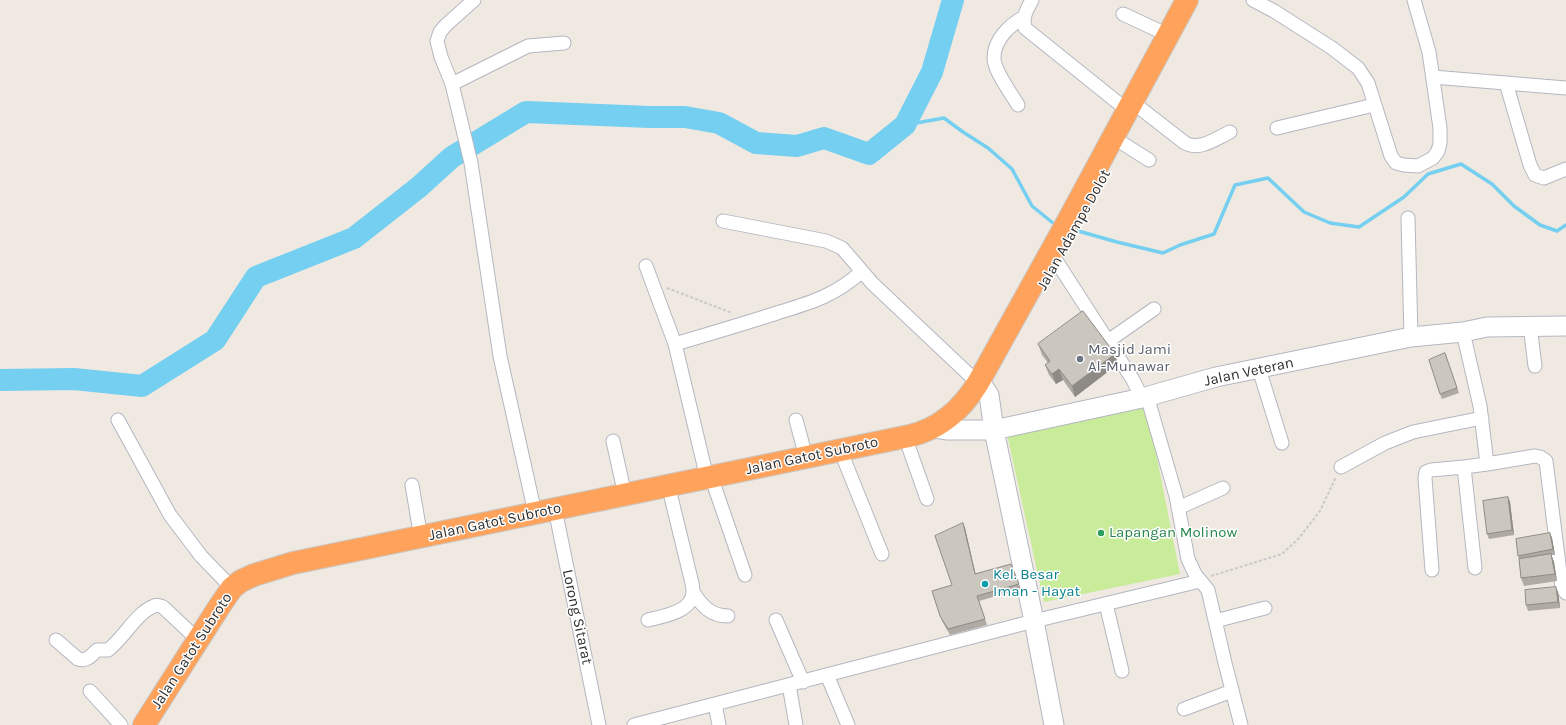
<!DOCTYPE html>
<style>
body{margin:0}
canvas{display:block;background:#efe9e1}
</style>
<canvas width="1566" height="725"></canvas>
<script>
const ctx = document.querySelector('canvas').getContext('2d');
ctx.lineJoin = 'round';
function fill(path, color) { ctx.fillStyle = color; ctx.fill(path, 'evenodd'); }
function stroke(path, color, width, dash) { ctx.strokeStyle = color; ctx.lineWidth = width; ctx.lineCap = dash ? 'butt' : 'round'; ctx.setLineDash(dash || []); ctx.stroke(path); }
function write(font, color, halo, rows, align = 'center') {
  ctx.font = font + ' Karla,sans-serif'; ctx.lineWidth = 3; ctx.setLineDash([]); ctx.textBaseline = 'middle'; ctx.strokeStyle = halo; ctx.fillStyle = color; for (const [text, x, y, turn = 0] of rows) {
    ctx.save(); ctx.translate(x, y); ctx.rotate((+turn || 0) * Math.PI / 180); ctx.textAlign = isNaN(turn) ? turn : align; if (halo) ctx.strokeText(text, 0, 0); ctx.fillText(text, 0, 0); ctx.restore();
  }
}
fill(new Path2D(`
 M1146,403L1180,574L1044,602L1007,434Z`), '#c9ec9a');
stroke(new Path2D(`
 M905,125L944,118L963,132L988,148L1012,169L1032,206L1053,223L1057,225
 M1071,229L1117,242L1163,253L1180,245L1214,234L1235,185L1268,178L1304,212L1330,223L1359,227L1404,197L1428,174L1461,164L1492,184L1514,206L1540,225L1557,231L1566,225`), '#75cff0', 3.5);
stroke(new Path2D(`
 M0,380L74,379L142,386L215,340L256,277L354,238L419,187L452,157L526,112L650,117H685L719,123L756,143L797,146L824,138L869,154L905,125L932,72L953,0`), '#75cff0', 22);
const street = new Path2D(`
 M474,0L446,25L440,32L437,41L441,57L452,84L471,163L500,356L535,513
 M1032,0C1027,9 1022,17 1025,28L1127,110
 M1253,0L1274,11L1332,48L1358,68L1368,83L1391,156L1396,163L1404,165L1418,166L1433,158L1438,151L1440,143V128L1429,52L1414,0
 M1123,14L1168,35
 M1433,77L1566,88
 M1506,83L1530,165L1535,175L1544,178L1566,169
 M452,84L528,46L564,43
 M1018,105C1011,93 994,71 994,58C994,39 1010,25 1024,17
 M1140,108L1185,143C1200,151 1215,139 1230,132
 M1277,128L1374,105
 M1122,143L1149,160
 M1408,218L1411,337
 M723,221L826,241L842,248L872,283L978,383
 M1057,262L1133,380L1142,398
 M646,266L675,344L707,478
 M1530,326L1535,366
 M1463,332L1480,406L1487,464L1464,467L1475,568
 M1108,341L1154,309
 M675,344C709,334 743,324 777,313C809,303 835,296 861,272
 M1259,369L1282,443
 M1147,396L1176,496L1188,559L1195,574L1208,590L1225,663L1241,725
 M118,420L170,515L201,556L232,588
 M796,420L806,457
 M613,441L625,495
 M909,448L927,499
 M845,462L882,554
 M1487,464L1535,456L1540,457L1546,461L1562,588L1566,593
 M1341,467L1385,443L1413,432L1482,418
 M412,485L421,538
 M715,488L745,575
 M1178,508L1223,488
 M555,509L599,725
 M1432,570L1425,478L1426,472L1431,470L1464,467
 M693,592C702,606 711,616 728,616
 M1106,604L1122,671
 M648,620C664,616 692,612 693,592C693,588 692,583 691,579L671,497
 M776,620L803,682
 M1215,621L1265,608
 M56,640L78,659C86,662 91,656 97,650H108C124,638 136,613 154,606C157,604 160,606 163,607L197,639
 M827,675L848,725
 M789,685L796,725
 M90,691L121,725
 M715,704L719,725
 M1184,709L1232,691
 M634,725L1034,621L1200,581`);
const secondary = new Path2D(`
 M978,383L985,389L989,395L994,430L1034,621L1054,725
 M935,428L948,430H994L1142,398L1216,377L1411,337L1463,332L1487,327L1566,326`);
const highway = new Path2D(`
 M144,725L219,607L232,588L241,581L254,575L293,563L909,436C940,429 962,409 978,383L1069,219L1187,0`);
stroke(street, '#b4b7c1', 15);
stroke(secondary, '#b4b7c1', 21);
stroke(highway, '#c9c9c9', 24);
stroke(new Path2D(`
 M667,288L732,313
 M1211,576L1282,554L1299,538L1320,511L1336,477`), '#c9c9c9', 2, [3, 2]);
stroke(street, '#fff', 13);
stroke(secondary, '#fff', 19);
stroke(highway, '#ffa35c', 22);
fill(new Path2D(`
 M1038,344L1115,354L1118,364L1075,397L1063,380L1056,384L1049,375L1045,365L1048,363L1042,355Z
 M1445,353L1459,393L1442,399L1440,394Z
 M1508,497L1510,502L1514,535L1489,539L1487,534Z
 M965,528L975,574L1019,584L1021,589L979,601L987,625L950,635L942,621L932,591L952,585Z
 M1550,533L1552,538L1555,555H1551L1554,562L1557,581L1524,586L1521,578L1519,559L1518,556Z
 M1558,592L1560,608L1528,611L1526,605Z`), '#afaba4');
fill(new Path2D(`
 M1115,354L1118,364L1075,397L1072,386Z
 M1059,369L1063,380L1056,384L1052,374Z
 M1508,497L1510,502L1514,535L1512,530Z
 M963,523L965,528L977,580L975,574Z
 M1550,533L1552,538L1555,555L1553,549Z
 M1551,554L1554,562L1557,581L1555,574Z
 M1556,587L1558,592L1560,608L1558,602Z`), '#8e8b86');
const building = new Path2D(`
 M1083,311L1115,354L1072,386L1059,369L1052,374L1045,365L1050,361L1038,344Z
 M1445,353L1457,388L1440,394L1429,360Z
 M1508,497L1512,530L1487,534L1483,501Z
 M963,523L975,574L1011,564L1019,584L977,596L985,619L948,629L940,616L932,591L952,585L935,536Z
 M1550,533L1553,549L1518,556L1516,539Z
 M1551,554L1555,574L1521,578L1519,559Z
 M1556,587L1558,602L1526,605L1525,590Z`);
fill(building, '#cbc7bf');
stroke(building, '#8e8b86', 1);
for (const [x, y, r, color] of [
 [1080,359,4,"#6b7280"],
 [1101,533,4,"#2e9e5b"],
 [985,584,4,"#0f9aa8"]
]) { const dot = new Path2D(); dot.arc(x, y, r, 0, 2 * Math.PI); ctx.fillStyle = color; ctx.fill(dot); stroke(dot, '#fff', 1.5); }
write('15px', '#2e2e2e', '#fff', [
 ["Jalan Adampe Dolot",1074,230,-61],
 ["Jalan Veteran",1249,372,-12],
 ["Jalan Gatot Subroto",812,456,-12],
 ["Jalan Gatot Subroto",495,522,-12],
 ["Lorong Sitarat",577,617,78],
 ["Jalan Gatot Subroto",192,651,-57]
]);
write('15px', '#5b616d', '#fff', [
 ["Masjid Jami",1088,350],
 ["Al-Munawar",1088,367]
], 'left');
write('15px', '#27864d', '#fff', [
 ["Lapangan Molinow",1109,533]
], 'left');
write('15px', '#0d838f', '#fff', [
 ["Kel. Besar",993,575],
 ["Iman - Hayat",993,592]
], 'left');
</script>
